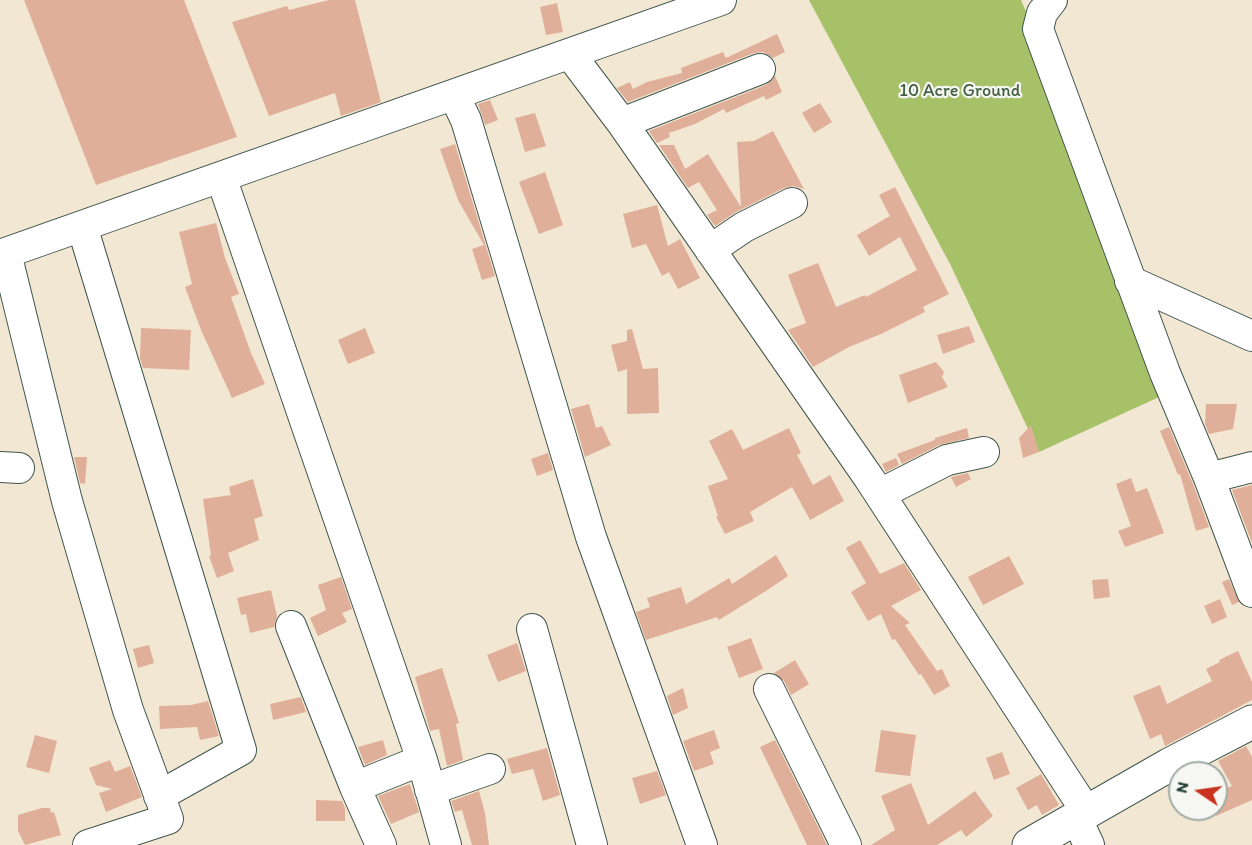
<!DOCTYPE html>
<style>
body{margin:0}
#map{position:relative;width:1252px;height:845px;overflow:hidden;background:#f2e7d2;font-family:Itim,sans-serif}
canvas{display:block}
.north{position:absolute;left:1168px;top:761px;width:60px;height:60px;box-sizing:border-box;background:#f6f6f2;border:2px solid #a0aca6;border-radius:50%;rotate:283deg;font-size:16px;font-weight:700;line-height:24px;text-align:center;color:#1f3d34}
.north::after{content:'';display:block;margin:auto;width:21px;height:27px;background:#c8321e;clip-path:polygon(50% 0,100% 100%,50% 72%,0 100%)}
</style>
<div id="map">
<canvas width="1252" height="845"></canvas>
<div class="north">N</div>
</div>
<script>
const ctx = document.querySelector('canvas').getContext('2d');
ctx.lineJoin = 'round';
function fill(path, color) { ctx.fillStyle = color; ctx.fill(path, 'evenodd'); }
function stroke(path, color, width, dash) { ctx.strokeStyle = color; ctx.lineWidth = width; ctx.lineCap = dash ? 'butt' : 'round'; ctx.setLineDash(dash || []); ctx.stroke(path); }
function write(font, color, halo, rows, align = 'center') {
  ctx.font = font + ' Itim,sans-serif'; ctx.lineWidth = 4.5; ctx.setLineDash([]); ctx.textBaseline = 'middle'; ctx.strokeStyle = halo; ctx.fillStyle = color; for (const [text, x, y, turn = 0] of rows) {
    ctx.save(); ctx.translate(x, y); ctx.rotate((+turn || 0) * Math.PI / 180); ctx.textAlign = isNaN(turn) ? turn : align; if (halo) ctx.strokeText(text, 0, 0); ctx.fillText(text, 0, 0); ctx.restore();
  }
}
fill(new Path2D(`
 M809,0H1021L1071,117L1170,392L1039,452L950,264Z`), '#a6c168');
fill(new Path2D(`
 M24,0H184L237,137L96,185Z
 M329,0H355L381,102L341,116L335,93L269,116L232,22L287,6L289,10Z
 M557,3L563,32L546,35L540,7Z
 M777,34L785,52L773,58L763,52L754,53L628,102L617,88L630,82L633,89L647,82L682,73L681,68L723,52L726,58Z
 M775,76L782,92L766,100L764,96L726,113L724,109L695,124L669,133L670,137L657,143L649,131L766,85Z
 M490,100L498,120L485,125L478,104Z
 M820,103L832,122L814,133L802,113Z
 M535,113L546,146L525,152L515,118Z
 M773,131L804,189L794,186L784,188L736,212L715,226L707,215L717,210L699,182L688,188L659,145H674L685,169L708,154L741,207L737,142L754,141Z
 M455,144L495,276L482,280L472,249L484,245L458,200L440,149Z
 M545,172L563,225L539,234L519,182Z
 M895,187L949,294L923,307L925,312L881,334L849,347L813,367L788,330L806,323L788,275L818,263L836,307L865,295L866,297L917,270L900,237L869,256L857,235L890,216L879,195Z
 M657,205L668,246L680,239L700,278L678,289L669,272L662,276L646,244L632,248L623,214Z
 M216,223L225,258L239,294L231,297L251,353L265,384L232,398L201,330L185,287L192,284L179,232Z
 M969,326L975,342L943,354L937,335Z
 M141,328L191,330L189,370L143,368L140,358Z
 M365,328L375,353L348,364L338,340Z
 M632,329L643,369L658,368L659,413L627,414V369L618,372L611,345L627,341V330Z
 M936,362L944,372L942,377L948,387L908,403L899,375Z
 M589,404L596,428L602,426L611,445L585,457L571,409Z
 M1206,404H1237L1233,429L1209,434L1205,424Z
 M1031,425L1039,452L1023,458L1019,438Z
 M1169,427L1193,484L1209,527L1196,531L1180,474L1178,475L1160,431Z
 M789,428L801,453L797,455L813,485L830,475L844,501L810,520L792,487L750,512L754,521L725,534L716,517L718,516L708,486L728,479L709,441L732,429L743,450Z
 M967,428L969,438L939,445L902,464L897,454L935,440V438Z
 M548,453L553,470L537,476L531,459Z
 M74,457H87L85,484L80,483Z
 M896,458L899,465L886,472L882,464Z
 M968,473L971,479L956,487L951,477Z
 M1131,478L1136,492L1147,488L1164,533L1125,547L1118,531L1131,526L1116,484Z
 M253,479L263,516L254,519L259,540L228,553L234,571L217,578L209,556L211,555L203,499L231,495L229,487Z
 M1252,485V543L1232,490Z
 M860,540L880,574L904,563L921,590L891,606L910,623L905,625L937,671L942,669L950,686L934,695L921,674L919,675L895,639L892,640L881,614L868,621L851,592L866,583L846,548Z
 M776,555L788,576L769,589L719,620L717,617L646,640L636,612L650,607L647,598L681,587L686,604L729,578L732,584Z
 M1009,556L1024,584L983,605L968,577Z
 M341,577L352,609L342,613L347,622L318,636L310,618L326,610L318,585Z
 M1108,579L1110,597L1094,599L1092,580Z
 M1229,579L1239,602L1232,605L1222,582Z
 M271,590L277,616L274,627L250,633L246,614L241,615L237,598Z
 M1220,599L1227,617L1212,624L1204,606Z
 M751,638L763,669L739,678L727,647Z
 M517,643L526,671L498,682L487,655Z
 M149,645L154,663L138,668L133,649Z
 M1238,651L1252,682V700L1165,746L1161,734L1150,739L1133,696L1160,685L1167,704L1212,681L1206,669L1220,662L1219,660Z
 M795,660L809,684L791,695L784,681L774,673Z
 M442,668L459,723L456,724L463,760L447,766L439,729L430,731L415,677Z
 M683,688L688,708L673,715L667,696Z
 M301,697L306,712L273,720L270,704Z
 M208,701L219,736L200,740L197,727L160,729L159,706L191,705Z
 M714,730L720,748L710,752L714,764L694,771L683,741Z
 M881,730L916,735L910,776L875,772Z
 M35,735L57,741L49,773L26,767Z
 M383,740L387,755L365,765L358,747Z
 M775,740L827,845H807L760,747Z
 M1246,746L1252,757V800L1216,816V793L1232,786L1218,761Z
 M547,748L560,795L543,801L533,769L512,774L507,759Z
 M1002,752L1010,774L994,780L986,758Z
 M110,760L115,772L130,766L142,797L106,812L99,793L112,789L96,785L89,768Z
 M657,771L666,795L640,804L632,778Z
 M1041,774L1059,805L1042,815L1037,805L1028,810L1016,788Z
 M911,783L928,825L975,791L993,816L966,837L961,830L937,845H871L895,830L881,796Z
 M410,784L419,812L391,824L378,796Z
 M479,791L485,813L489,845H472L462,810L455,812L451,801Z
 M316,800L342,801L345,808V821H316Z
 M42,808H50L51,813L54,812L61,835L25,845L18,831V815Z`), '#e0af9a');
const minor = new Path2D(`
 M1052,0L1042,13L1038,29L1165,373L1209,478L1252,592
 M570,54L622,123L869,478L1086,811
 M454,95L466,120L591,537L702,845
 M622,123L760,69
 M221,177L422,760L446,845
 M82,226L241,750L159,796
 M710,250L744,227L792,203
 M6,253L67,501L128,710L168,819L88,845
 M0,255L721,0
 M1130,281L1252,336
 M0,467L19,468
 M1209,478L1252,467
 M880,494L947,460L984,452
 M291,626L355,787
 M532,629L592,845
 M769,689L846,845
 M430,790L490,769
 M1077,819L1089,845
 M381,845L355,787L422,760`);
const major = new Path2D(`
 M1029,845L1169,765L1252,722`);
stroke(minor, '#3f564c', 32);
stroke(major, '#3f564c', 35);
stroke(minor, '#fff', 30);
stroke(major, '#fff', 33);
write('18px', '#415e41', '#f6f6f2', [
 ["10 Acre Ground",960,91]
]);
</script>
